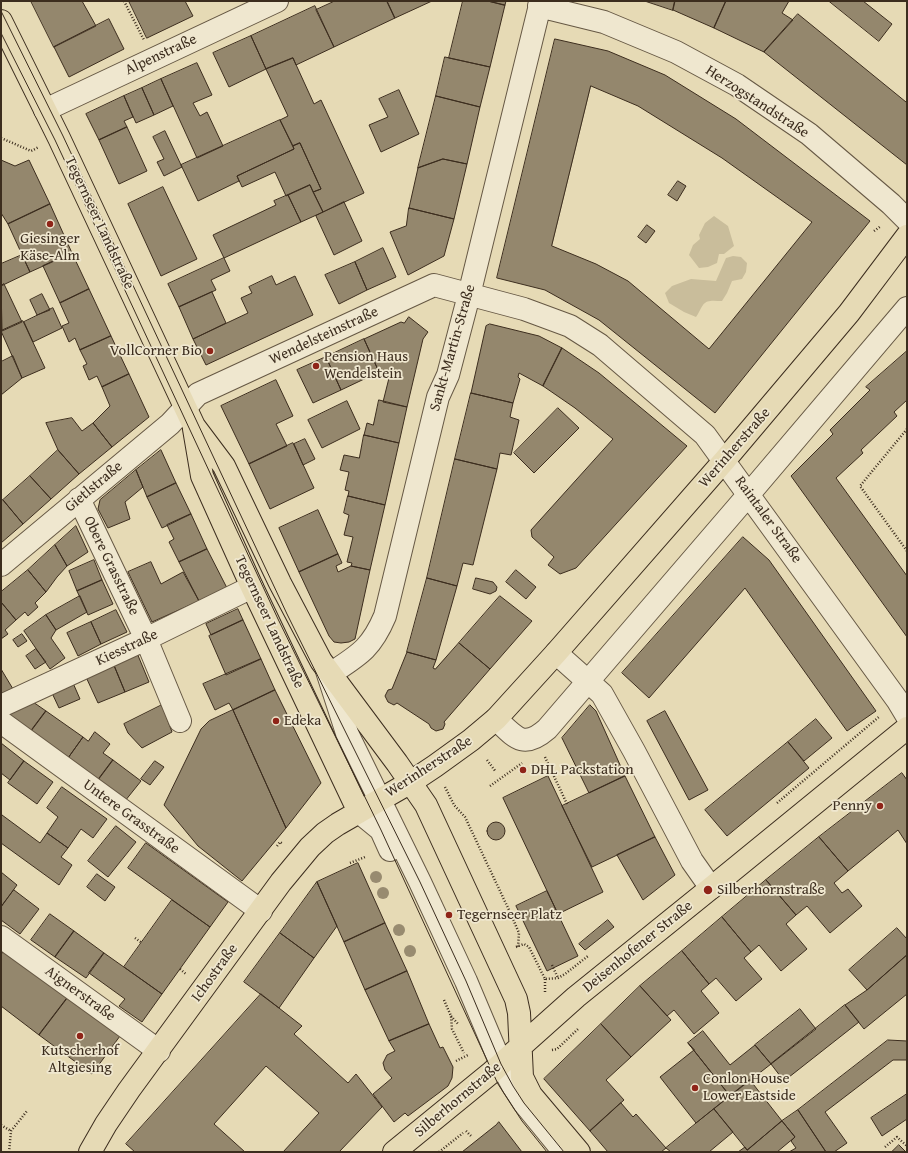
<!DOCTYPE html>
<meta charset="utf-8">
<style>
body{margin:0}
#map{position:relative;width:908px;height:1153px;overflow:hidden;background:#e6dab5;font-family:"Gentium Book Plus",serif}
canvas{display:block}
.frame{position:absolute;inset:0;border:2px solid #3c2d1e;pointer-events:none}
</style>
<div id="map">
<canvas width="908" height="1153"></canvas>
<div class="frame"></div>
</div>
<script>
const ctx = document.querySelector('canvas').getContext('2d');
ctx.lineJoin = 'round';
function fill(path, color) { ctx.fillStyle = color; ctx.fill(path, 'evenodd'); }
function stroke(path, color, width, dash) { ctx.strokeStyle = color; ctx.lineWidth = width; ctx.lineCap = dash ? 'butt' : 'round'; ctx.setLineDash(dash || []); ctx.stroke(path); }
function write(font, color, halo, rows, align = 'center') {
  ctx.font = font + ' "Gentium Book Plus",serif'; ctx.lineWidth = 3.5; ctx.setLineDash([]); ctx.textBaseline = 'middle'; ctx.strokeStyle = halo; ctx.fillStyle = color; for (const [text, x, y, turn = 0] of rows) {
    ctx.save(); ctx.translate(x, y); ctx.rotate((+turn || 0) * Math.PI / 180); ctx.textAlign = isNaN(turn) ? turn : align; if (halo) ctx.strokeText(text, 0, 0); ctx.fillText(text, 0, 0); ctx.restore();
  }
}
fill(new Path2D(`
 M714,216L728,226L734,246L724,254H719L717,263L708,267L699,268L689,255L693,245L700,239L699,235L705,223Z
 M733,256L741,257L747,263L746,272L742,279L732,281L727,293L722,301C715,301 707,299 703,305C700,309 699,313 696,317L684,312L669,303L665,293L672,286L691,279L716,281L726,258Z`), '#c9bd9b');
const building = new Path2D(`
 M31,1H82L96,26L54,47Z
 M129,1H185L193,16L147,38Z
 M335,1H387L395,18L334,47L316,10Z
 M387,1H432L395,18Z
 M463,1H488L505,5L490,67L449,58Z
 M488,1H506L505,5Z
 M645,1H675L673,10Z
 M675,1H726L714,28L673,10Z
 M726,1H789L782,13L793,20L764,52L714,28Z
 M829,1H863L892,24L879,41Z
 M315,6L334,47L296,65L293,58L266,69L251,36Z
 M798,14L906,102L907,100V165L764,52Z
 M109,19L124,49L69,77L54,47Z
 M251,36L266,69L229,87L213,53Z
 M555,39L608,51L665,75L736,119L870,221L715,413L599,320L545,290L497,278ZM591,86L638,106L722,158L812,222L709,349L628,281L596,264L552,246Z
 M445,57L490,67L480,107L436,96Z
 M293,58L314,104L321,100L364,193L323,212L313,192L321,189L300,143L293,146L280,120L288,116L266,69Z
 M197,63L212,95L193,103L200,116L207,112L223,146L197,158L161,79Z
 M161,79L173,106L154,115L142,88Z
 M142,88L154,115L136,123L124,96Z
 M399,90L419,134L381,152L369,125L388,117L379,99Z
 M124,96L133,117L124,121L127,127L99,140L86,114Z
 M436,96L480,107L467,164L443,159L418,168Z
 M280,120L294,149L237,176L239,181L198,201L181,165Z
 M127,127L147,171L119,184L99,140Z
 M165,131L182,167L164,176L157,162L164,159L153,137Z
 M300,143L321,189L313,192L310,185L286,196L275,172L242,187L237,176L294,149L293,146Z
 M443,159L467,164L454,219L409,208L418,168Z
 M1,160L15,166L29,160L50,204L8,224L1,213Z
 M678,181L686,186L677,201L668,195Z
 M310,185L323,212L301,222L288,195Z
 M163,187L197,259L161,276L128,204Z
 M288,195L301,222L224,258L213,235L276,205L274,201Z
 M344,202L362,241L334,255L316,216Z
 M50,204L72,253L30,272L8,224Z
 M409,208L454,219L444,256L408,275L390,232L406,226Z
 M647,225L655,231L646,243L638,237Z
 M383,248L396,277L367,290L355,262Z
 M72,253L89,289L60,303L43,266Z
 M22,255L30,272L1,286V264Z
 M224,258L230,271L211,280L216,290L179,307L168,284Z
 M355,262L367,290L339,304L325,275Z
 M272,276L276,285L295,276L313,315L206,365L193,339L248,313L241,298L252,293L249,287Z
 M4,284L22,322L2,331L1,286Z
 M89,289L111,336L80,350L75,338L69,342L62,326L69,323L60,303Z
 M212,292L226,323L193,339L179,307Z
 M42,294L50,310L37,315L30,300Z
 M53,308L62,328L33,342L24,322Z
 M409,317L428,332L423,339L407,407L383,402L391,370L379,372L364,339L401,322L404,323Z
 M23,321L45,368L22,378L1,331Z
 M490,324L539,336L562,348L543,386L519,373L518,377L520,379L513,403L471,393L486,326Z
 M111,336L129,374L102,387L97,376L89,380L83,366L87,364L80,350Z
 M364,339L379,372L341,390L326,357Z
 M562,348L599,373L687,446L576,568L560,574L548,565L554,557L532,537L531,530L613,439L575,408L543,386Z
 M907,351V400L894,412L897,416L861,450L863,453L836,478L907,576V637L791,476L833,434L830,430L870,390L866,387Z
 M13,356L22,378L1,395V362Z
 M326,357L341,390L313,403L297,370Z
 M129,374L149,417L112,447L93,423L110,406L102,387Z
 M276,380L293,416L276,424L287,446L249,464L221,406Z
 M471,393L513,403L510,417L519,420L511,455L500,453L497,469L455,459Z
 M379,400L407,407L399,443L364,435L367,423L373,425Z
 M347,401L360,429L322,448L308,420Z
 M558,408L579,428L534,473L514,453Z
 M72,418L82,431L93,423L112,447L79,474L58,450L46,423Z
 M364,435L399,443L385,505L348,496L349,491L345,490L349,472L340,470L344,455L359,458Z
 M305,439L315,459L303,465L294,444Z
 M293,443L314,488L270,509L249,464Z
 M58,450L79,474L51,499L30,476Z
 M161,450L176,483L147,497L136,470Z
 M455,459L497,469L473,565L463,563L457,586L427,578Z
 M136,470L143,487L125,502L130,519L108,528L98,509L100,500Z
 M30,476L51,499L23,524L3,500Z
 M176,483L191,514L162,528L147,497Z
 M348,496L385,505L370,570L351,566L352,563L347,562L353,537L344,535L349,515L344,513Z
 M3,500L23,524L1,543V501Z
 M318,510L338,554L299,572L279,528Z
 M191,514L207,549L179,562L169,542L174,539L167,525Z
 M76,526L88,552L67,566L55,545Z
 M743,537L769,560L876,711L847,731L745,588L649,698L622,673Z
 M55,545L67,566L57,577L46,592L28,570Z
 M207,549L227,588L199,601L179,562Z
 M338,554L342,563L336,566L338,572L351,566L370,570L355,639L349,642L341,643L334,642L329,636L299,572Z
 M94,560L102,580L77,591L69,571Z
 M151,562L161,584L183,572L199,601L152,622L128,572Z
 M28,570L46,592L35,603L38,607L28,616L25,612L16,620L1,602V592Z
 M516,570L536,587L526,599L506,582Z
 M427,578L457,586L436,660L407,652Z
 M476,578L493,582L497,587L496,591L490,594L473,589Z
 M102,580L113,604L88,615L77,591Z
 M80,596L87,612L56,630L46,615Z
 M500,596L532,621L490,669L459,643Z
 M1,602L16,620L5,630L8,634L1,639Z
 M238,609L243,620L211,635L206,624Z
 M116,610L127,632L101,644L91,622Z
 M46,615L56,630L51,638L65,658L50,669L24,631Z
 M243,620L261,659L226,675L209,636Z
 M91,622L101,644L78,656L67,633Z
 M22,634L27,641L18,647L13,640Z
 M459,643L490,669L444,722L445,724L443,729L436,731L431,728L429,724L397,703L394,705L388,702L385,696L388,690L392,689L407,652L436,660L433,668L435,669Z
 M36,649L46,662L35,669L26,656Z
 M137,653L149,682L125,692L113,663Z
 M261,659L275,690L233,710L229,703L215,710L203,684Z
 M113,663L125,692L98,703L86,677Z
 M1,669L13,689L1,695Z
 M73,683L80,699L59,708L52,693Z
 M275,690L321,783L286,828L233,710Z
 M33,702L46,711L31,731L7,713Z
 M162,705L172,732L142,748L128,733L124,724Z
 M590,705L596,711L625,776L589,793L562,738Z
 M233,710L286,828L242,881L198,846L164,805L201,729L209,721Z
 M46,711L83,737L68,758L31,731Z
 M665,711L708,790L689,800L647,721Z
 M816,719L832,738L804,761L788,742Z
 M95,732L110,744L103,753L113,760L98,780L68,758L83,737L88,741Z
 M788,742L809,768L727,836L705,810Z
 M1,743L24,761L10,780L1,773Z
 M113,760L141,781L125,801L98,780Z
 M24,761L53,782L37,804L8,783Z
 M155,761L164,767L150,785L141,779Z
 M902,773L907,780V844L898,830L848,871L819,837Z
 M548,776L603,892L558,914L503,798Z
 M625,776L655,837L592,867L562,806Z
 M62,787L107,819L93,838L81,829L68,848L47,833L58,817L47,808Z
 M2,815L40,843L47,833L68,848L61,857L72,865L59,885L1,843V817Z
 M487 831a9 9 0 1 1 18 0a9 9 0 1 1-18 0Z
 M116,826L136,842L108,877L88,861Z
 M655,837L675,875L643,900L617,855Z
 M819,837L848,871L834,883L842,893L848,889L862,906L830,933L807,906L796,915L766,880Z
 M146,843L228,902L210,927L128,868Z
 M358,863L385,923L344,942L317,882Z
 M1,872L17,885L1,907Z
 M97,874L115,887L105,901L87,887Z
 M766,880L796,915L786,924L807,949L781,971L759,945L751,952L722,917Z
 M317,882L337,926L314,958L280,933Z
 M14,890L39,909L20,934L1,920V907Z
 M547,891L578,956L547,971L516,906Z
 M172,900L210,927L162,994L124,967Z
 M50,914L74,931L55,957L31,940Z
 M722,917L751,952L744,958L762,979L736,1001L716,978L709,984L682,951Z
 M608,920L614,927L585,950L579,944Z
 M385,923L407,971L365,990L344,942Z
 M897,928L907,939V955L867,990L849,970Z
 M74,931L104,953L86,978L55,957Z
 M280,933L314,958L279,1008L244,982Z
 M5,950L68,997L39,1035L1,1006V955Z
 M682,951L709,984L701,991L719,1013L694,1034L674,1010L667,1016L640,986Z
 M104,953L162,994L142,1022L119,1006L125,999L89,973Z
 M907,955V994L864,1029L845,1005L867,990Z
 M407,971L429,1024L389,1041L365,990Z
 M640,986L671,1020L631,1057L601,1024Z
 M261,994L302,1026L294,1034L348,1083L356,1074L382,1107L339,1152H283L319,1113L266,1066L214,1124L245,1152H135L126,1144Z
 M68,997L120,1036L92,1074L39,1035Z
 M845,1005L859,1022L784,1081L771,1064Z
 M800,1009L816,1029L771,1064L755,1045Z
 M429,1024L440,1048L443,1047L453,1067L452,1078L448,1086L408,1116L405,1113L394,1122L373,1094L392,1078L385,1070L383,1063L387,1055L395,1051L389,1041Z
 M601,1024L631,1057L606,1080L624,1100L590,1131L544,1079Z
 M703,1031L730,1065L755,1045L771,1064L730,1096L688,1043Z
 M888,1040L907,1041V1060H893L825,1112L847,1143L834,1152H826L798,1110Z
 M688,1043L730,1096L696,1123L660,1077L694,1050Z
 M750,1080L782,1121L747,1150L714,1109Z
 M907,1094V1119L882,1136L871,1118Z
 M621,1103L633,1117L636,1114L666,1148L661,1152H608L590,1131Z
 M714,1109L733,1132L709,1152H671L666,1148Z
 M798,1110L826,1152H789L796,1148L791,1141L795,1137L782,1121Z
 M782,1121L795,1137L777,1152H738L745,1147L747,1150Z
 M499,1122L522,1152H462L496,1125Z
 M899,1145L906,1152H890H891Z`);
fill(building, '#94876d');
stroke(building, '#3c2d1e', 1);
const minor = new Path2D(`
 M539,6L604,22L676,52L737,85L809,134L891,204L907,220
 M45,110L277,1
 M79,499L146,639L180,721
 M1,565L170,424L198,394L434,285L524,309L570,326L600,345L705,435L898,701L907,716
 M556,653L602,694L634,751L692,861L711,888
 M327,671L347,733L420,882L466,981L501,1064L513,1086L524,1103L564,1152
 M330,674C359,655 371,649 385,616L438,397L448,375L469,295L541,1
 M1,706L146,639L252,587
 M496,719C515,737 523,750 547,729L749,494L907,308
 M1,722L261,911
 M359,812L381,830L390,850
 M1,937L159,1051`);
const major = new Path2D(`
 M1,21L59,138L194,426L224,466L280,583L321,661L397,763L426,805L516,999L519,1013L522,1077L531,1095L579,1152
 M194,429L202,476L252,587L359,812
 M90,1152L106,1124L129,1090L281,882L310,847L325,833L338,824L411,782L435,766L471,740L496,719L556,653L724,461L849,313L907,236
 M394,1152L492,1072L576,997L711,888L907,728`);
stroke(minor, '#665844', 24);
stroke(major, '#3c2d1e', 24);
stroke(new Path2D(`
 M124,1L144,40
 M1,138L31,151L39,147
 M874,231L881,226
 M907,429L860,486L907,551
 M545,757L567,804
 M487,760L496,772
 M490,786L522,763
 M445,787L454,805L465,817L509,910L519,933L518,947
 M777,803L880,716
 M277,846L280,842L283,844
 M350,863L365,857
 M135,938L142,943
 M516,947L524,944L529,947L545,979L558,978L565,974L588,956
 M552,965L558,978
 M180,969L186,974
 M545,979V993
 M444,1000L451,1016L452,1029L464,1053
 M451,1016L459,1025
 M552,1050L557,1049L579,1028
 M456,1061L468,1055
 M1,1125L11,1131
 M466,1131L471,1136
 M885,1147L897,1137L907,1146
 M9,1152L11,1131L27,1111
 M439,1152L463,1133`), '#3c2d1e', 2.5, [1, 2]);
stroke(minor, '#efe7cf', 22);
stroke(major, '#e6dab5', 22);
stroke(new Path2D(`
 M1,11L63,136L287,614L420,882L466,981L501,1064L513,1086L524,1103L564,1152
 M1,33L55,140L278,619L381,830L498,1084L522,1121L547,1152`), '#3c2d1e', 1);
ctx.fillStyle = '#988b70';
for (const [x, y] of [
 [376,877],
 [383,893],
 [399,930],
 [410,951]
]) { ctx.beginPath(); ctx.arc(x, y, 6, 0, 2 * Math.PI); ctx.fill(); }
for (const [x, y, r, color] of [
 [50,224,4,"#8f2418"],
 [210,351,4,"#8f2418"],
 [316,366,4,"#8f2418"],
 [276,721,4,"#8f2418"],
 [523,770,4,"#8f2418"],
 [880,806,4,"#8f2418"],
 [708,890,5,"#8f2418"],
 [449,915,4,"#8f2418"],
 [80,1036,4,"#8f2418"],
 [695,1088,4,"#8f2418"]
]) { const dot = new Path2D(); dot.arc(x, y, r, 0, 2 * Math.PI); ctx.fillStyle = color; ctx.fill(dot); stroke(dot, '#efe7cf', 1.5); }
write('15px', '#3c2d1e', '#efe7cf', [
 ["Alpenstraße",161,55,-25],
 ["Herzogstandstraße",757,102,33],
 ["Tegernseer Landstraße",99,223,65],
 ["Wendelsteinstraße",324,336,-25],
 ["Sankt-Martin-Straße",453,348,-74],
 ["Werinherstraße",735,448,-49],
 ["Gietlstraße",94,487,-40],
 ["Raintaler Straße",768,520,54],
 ["Obere Grasstraße",111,566,64],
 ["Tegernseer Landstraße",269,622,65],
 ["Kiesstraße",127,648,-25],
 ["Werinherstraße",429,767,-33],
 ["Untere Grasstraße",131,817,36],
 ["Deisenhofener Straße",638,947,-39],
 ["Ichostraße",215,973,-54],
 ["Aignerstraße",80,994,36],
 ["Silberhornstraße",458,1100,-40]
]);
write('15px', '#3c2d1e', '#efe7cf', [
 ["Giesinger",50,239,"center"],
 ["Käse-Alm",50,256,"center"],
 ["VollCorner Bio",202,351,"right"],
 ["Pension Haus",324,357],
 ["Wendelstein",324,374],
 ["Edeka",284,721],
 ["DHL Packstation",531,770],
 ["Penny",872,806,"right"],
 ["Silberhornstraße",717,890],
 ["Tegernseer Platz",457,915],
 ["Kutscherhof",80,1051,"center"],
 ["Altgiesing",80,1068,"center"],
 ["Conlon House",703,1079],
 ["Lower Eastside",703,1096]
], 'left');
</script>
